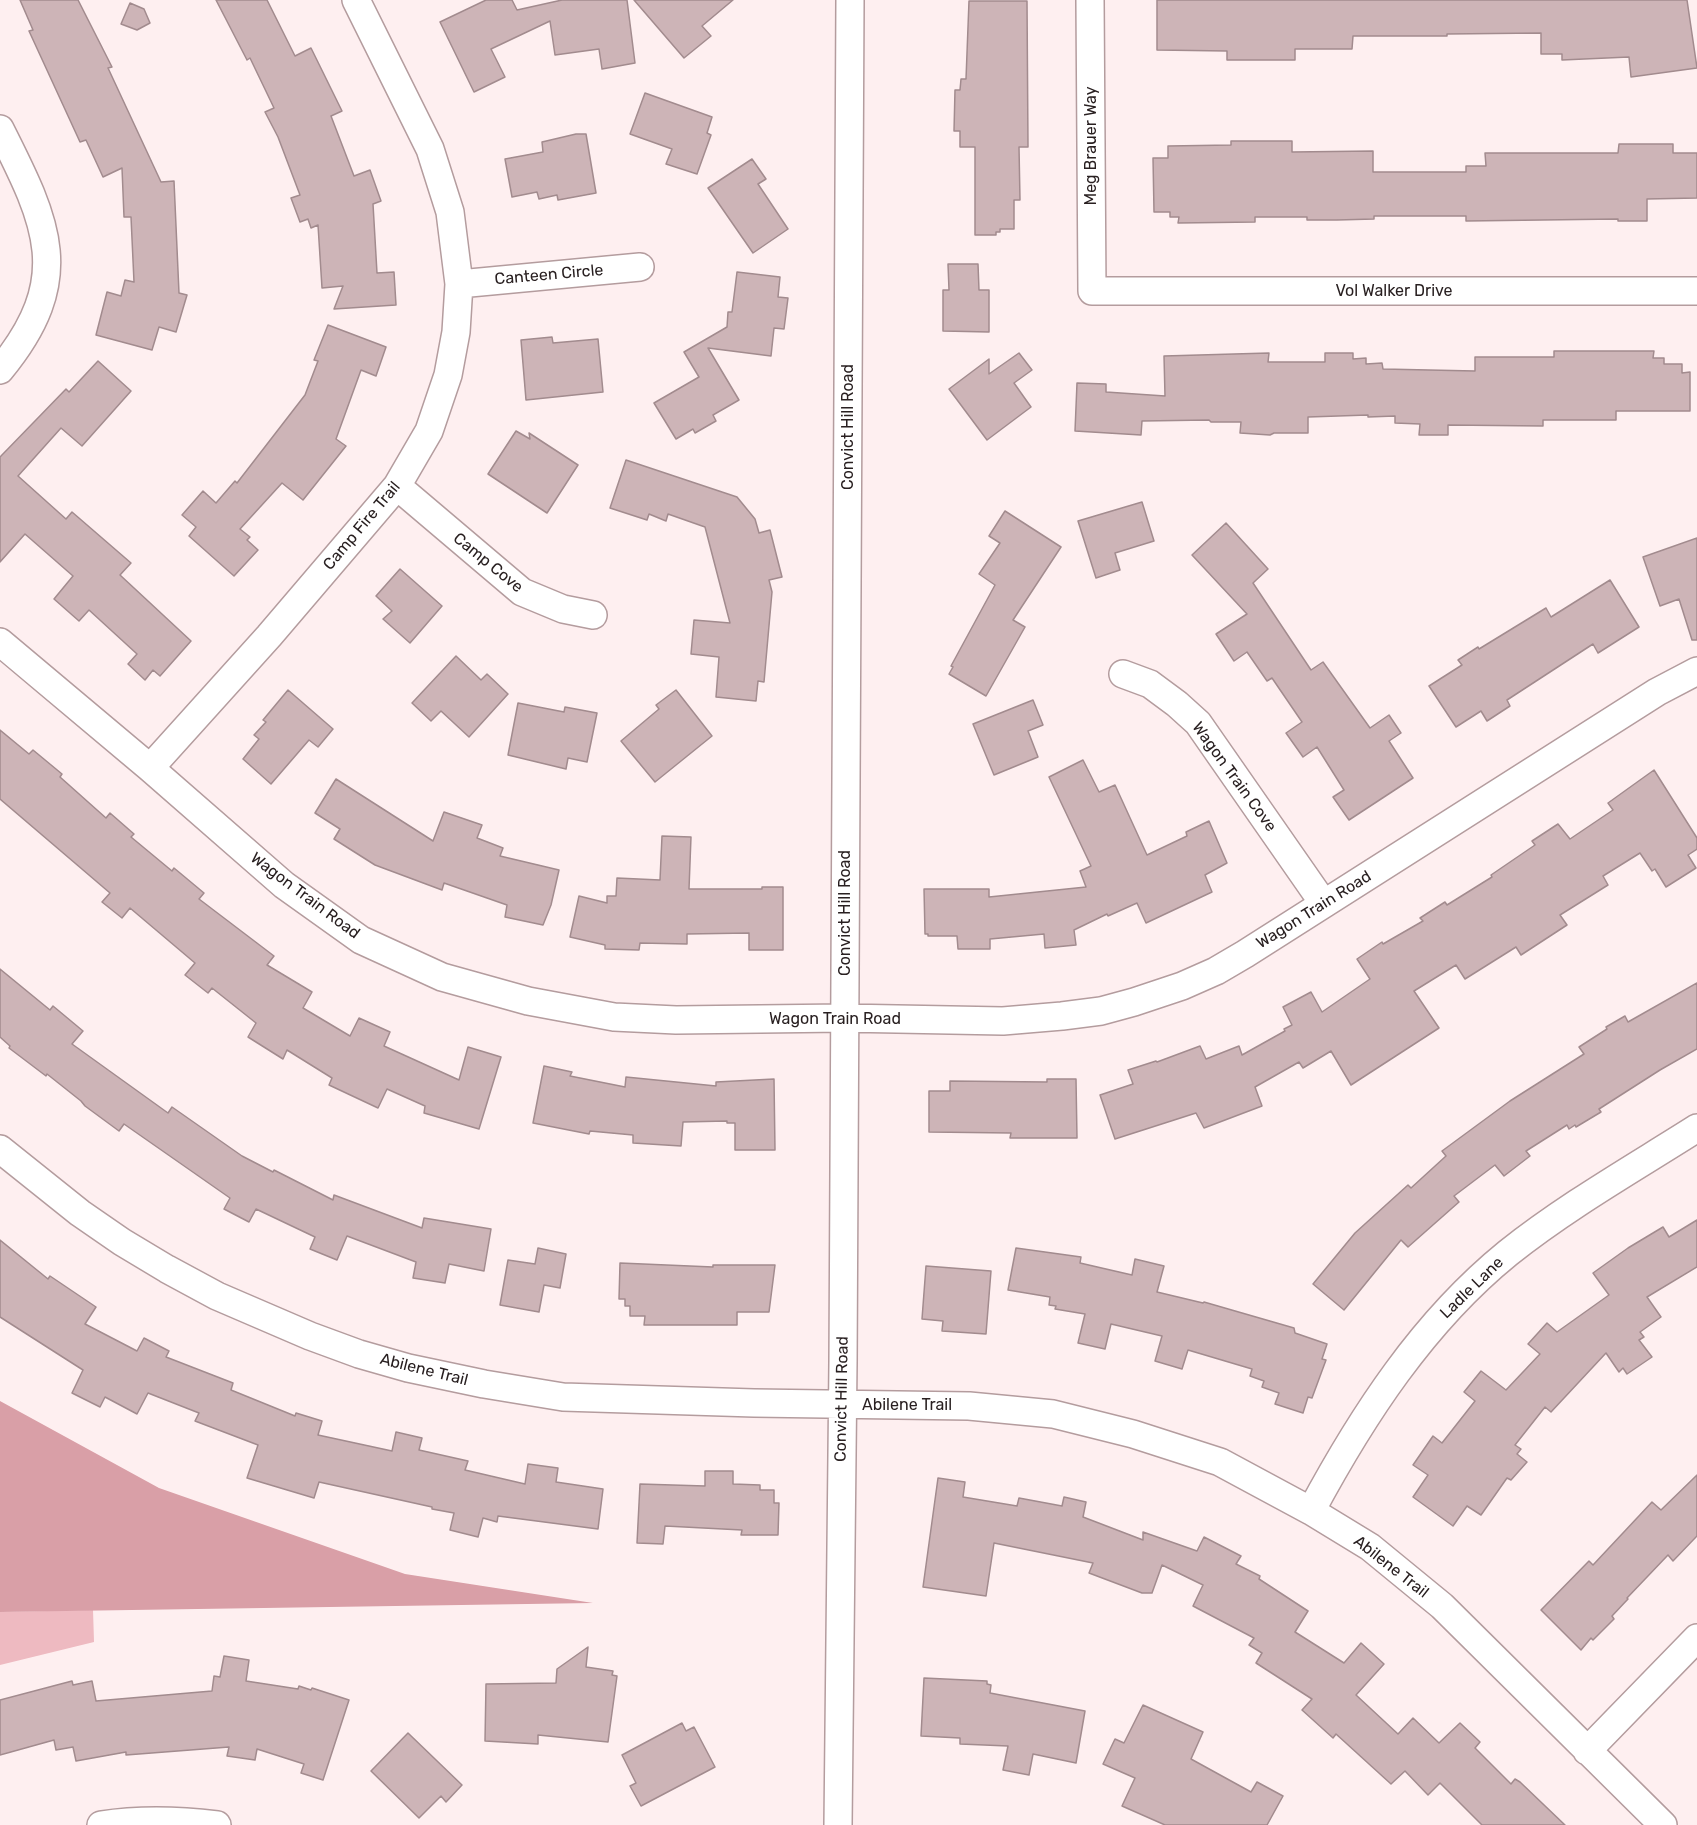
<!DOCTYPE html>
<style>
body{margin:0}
canvas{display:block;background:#feeff0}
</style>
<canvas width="1697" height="1825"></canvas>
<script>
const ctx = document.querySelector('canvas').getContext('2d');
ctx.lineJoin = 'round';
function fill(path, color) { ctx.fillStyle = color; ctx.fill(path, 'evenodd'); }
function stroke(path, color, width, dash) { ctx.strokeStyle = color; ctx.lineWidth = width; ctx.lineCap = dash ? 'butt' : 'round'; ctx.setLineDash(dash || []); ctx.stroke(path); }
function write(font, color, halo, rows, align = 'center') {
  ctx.font = font + ' Rubik,sans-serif'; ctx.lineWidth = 5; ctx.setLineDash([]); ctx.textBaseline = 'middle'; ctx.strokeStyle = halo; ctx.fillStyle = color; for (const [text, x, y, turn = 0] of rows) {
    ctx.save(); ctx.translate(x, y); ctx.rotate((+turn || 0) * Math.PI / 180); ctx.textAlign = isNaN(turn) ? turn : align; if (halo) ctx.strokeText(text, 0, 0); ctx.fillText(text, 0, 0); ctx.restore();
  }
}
fill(new Path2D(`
 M93,1610L94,1642L0,1665V1612Z`), '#eebac1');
fill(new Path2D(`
 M0,1401L159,1488L405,1574L593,1603L0,1612Z`), '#d99fa7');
const building = new Path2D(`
 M20,0H78L112,67L108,68L161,182L174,181L179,293L187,295L176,332L159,327L152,350L96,335L107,292L121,296L125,280L134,282L131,217H124L122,168L103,177L86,140L80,142L29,31L33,30Z
 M216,0H267L295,56L311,48L342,111L331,116L354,176L370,170L381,201L373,204L377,273L394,272L396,305L334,309L343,286L322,288L318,225L311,228L308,219L300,222L291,198L300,195L278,137L265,112L274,108L250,58L247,60Z
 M486,0H512L517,10L562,0H627L635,63L602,69L599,49L555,55L550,21L491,49L505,77L474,92L440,22Z
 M634,0H733L702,26L711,36L684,58Z
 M1157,0H1687L1697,68L1631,77L1629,57L1562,60V54H1541V33L1447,34V36H1353L1352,49H1295V60H1227V51L1157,50Z
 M969,1H1027L1028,147H1019L1020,200H1014V229H1000V232H996V235H975V147H960V131H954L955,90H960L961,79H966Z
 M130,3L144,9L150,23L137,30L121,24Z
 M645,93L712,117L707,133L711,135L697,174L666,164L672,149L630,134Z
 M576,134H586L596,193L558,200L557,195L539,199L537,192L512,197L505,159L543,152L542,142Z
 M1231,141H1292V152L1373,151V172H1466V166H1486L1485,153H1618L1619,144H1673V153H1697V198L1647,199V221H1618V219L1466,221V216H1374V219L1337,220H1307V217H1255V222L1178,223L1179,217H1170V212H1154L1153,158H1168V146L1231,145Z
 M752,159L766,179L758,184L788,229L753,253L708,188Z
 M948,264H978L979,290H989V332L943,331V290H949Z
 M737,272L780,277L778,297L788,298L784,329L774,328L771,356L708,348L739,400L713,415L716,421L695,433L693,429L676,439L654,403L699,377L684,352L727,327L728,312H732Z
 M328,325L386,347L376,376L361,370L336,439L346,446L303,500L282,483L240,529L250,537L247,540L258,550L234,576L189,536L196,527L182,515L203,491L216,503L235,481L237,483L305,395L318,361L314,360Z
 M552,337L553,343L598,339L603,392L526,400L521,340Z
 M1554,351H1654L1653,358H1664V364H1682V373L1690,372V411H1616V420H1543V426L1448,425V435H1419L1420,424L1395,423V416L1368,417V415L1308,417V433H1274L1270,435L1240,433L1241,422H1211L1209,420L1142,421L1141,435L1075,431L1077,383L1106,384V392L1165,396L1164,356L1269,353L1268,362H1325V353H1353V359L1366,358V364L1382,363L1383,369L1475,371V357H1554Z
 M1019,353L1032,370L1014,383L1031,407L987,440L949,389L989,359V374Z
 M98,361L131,391L82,446L61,428L18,476L66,519L72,512L131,563L120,575L191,641L160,676L153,670L145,680L128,664L137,654L89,610L79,621L54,599L73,576L25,534L0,562V457L66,389L69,392Z
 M516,431L530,439L529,433L578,465L547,513L488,474Z
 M626,460L737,497L755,519L759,533L770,530L782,577L769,580L772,592L764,682L758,681L756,701L716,697L719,657L691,654L694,620L730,623L705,527L668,514L666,521L649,514L647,520L610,508Z
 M1142,502L1154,541L1115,553L1120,570L1096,578L1078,521Z
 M1005,511L1061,547L1013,620L1025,627L986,696L949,674L953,667L951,666L995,585L979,574L1000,543L989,536Z
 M1226,523L1268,569L1253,583L1311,670L1323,662L1370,728L1389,715L1401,733L1389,741L1413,778L1349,820L1333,797L1344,790L1317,747L1303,757L1286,733L1302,722L1272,678L1267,681L1247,652L1234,661L1216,634L1247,614L1192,555Z
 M1697,538V640H1692L1679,599L1660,606L1643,557Z
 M400,569L442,606L410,643L383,619L392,611L376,596Z
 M1610,580L1639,627L1598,653L1593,644L1507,700L1510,706L1487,721L1481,711L1456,727L1429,686L1462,665L1458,660L1478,647L1479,649L1546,608L1551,617Z
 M456,656L481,680L487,674L508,694L469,737L441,711L431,721L412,703Z
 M288,690L333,729L318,747L309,740L271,784L243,759L259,739L254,735L266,722L263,720Z
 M676,690L712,736L655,782L621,741L659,709L656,705Z
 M1033,700L1043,725L1028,731L1038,757L994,775L973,724Z
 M518,703L564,712L565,707L597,713L587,762L568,758L566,769L508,755Z
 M0,730L29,754L33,750L62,774L60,777L106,818L110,813L134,834L131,837L172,871L174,868L204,893L199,899L274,956L267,965L312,992L303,1008L350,1036L359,1018L390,1032L384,1046L459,1080L468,1047L501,1057L479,1129L424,1113L425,1106L387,1089L378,1108L329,1085L332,1078L287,1050L283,1059L248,1037L256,1023L212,988L208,993L185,975L195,963L130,908L122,918L102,902L110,893L0,799Z
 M1083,760L1099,792L1115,785L1147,855L1187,836L1186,832L1209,821L1227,863L1205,875L1212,892L1146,923L1137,903L1108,916L1107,914L1074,930L1076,945L1045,948L1044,934L990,939V949H958L957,936H928V934H925L924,889H989V897L1086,887L1080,871L1091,866L1049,777Z
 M1654,770L1697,838V849L1688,855L1696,868L1666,887L1655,869L1652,871L1640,853L1603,876L1608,885L1560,915L1567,925L1521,955L1516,947L1465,979L1456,965L1414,991L1439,1028L1351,1085L1331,1051L1303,1068L1299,1062L1255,1087L1262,1106L1204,1128L1196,1113L1115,1139L1100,1095L1133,1084L1128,1070L1156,1061L1157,1062L1200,1046L1206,1059L1239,1046L1242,1055L1285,1031L1284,1029L1292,1025L1283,1007L1311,992L1322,1012L1370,979L1357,959L1382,942L1383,944L1423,921L1420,918L1445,902L1447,905L1492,877L1491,875L1535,845L1532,841L1558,824L1570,839L1613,810L1608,803Z
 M336,779L433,841L444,812L482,825L477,838L503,848L500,856L559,870L551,905L543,925L505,917L507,905L444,883L442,890L375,865L334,839L340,829L315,813Z
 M662,836L691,837L689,889H762V887H783V950H749V933L687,934V944L640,943L639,950L605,949V945L570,937L579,896L607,903V896H616L617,878L660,880Z
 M0,969L50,1010L53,1006L83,1031L72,1044L168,1113L172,1107L242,1156L273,1172L274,1170L333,1200L334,1195L422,1228L424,1218L491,1229L484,1271L449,1264L445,1283L413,1278L416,1262L347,1236L337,1260L310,1249L315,1237L256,1209L249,1222L224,1209L230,1198L124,1124L119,1131L85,1106L81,1101L47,1074L46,1076L9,1048L10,1046L0,1037Z
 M1697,983V1049L1660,1070L1599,1109L1601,1112L1576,1127L1575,1125L1569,1129L1567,1125L1526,1151L1530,1156L1504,1176L1495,1165L1454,1196L1459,1202L1408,1247L1401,1240L1344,1310L1313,1284L1355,1233L1408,1185L1411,1188L1446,1156L1442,1151L1510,1101L1584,1054L1579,1047L1607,1029L1606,1027L1625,1016L1628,1022Z
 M544,1066L572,1072L570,1076L625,1087L626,1077L716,1086V1082L774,1079L775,1150H735V1123H727V1121L683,1122L681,1146L633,1143V1135L590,1131L589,1134L533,1123Z
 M1047,1079H1076L1077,1138H1010L1011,1133L929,1132V1091H950V1081L1047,1082Z
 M1697,1220V1267L1647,1297L1661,1317L1640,1332L1644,1337L1639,1340L1652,1357L1627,1374L1623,1368L1619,1372L1606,1353L1551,1412L1545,1407L1515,1445L1521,1449L1517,1454L1527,1462L1511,1480L1507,1478L1481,1515L1467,1506L1453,1526L1413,1497L1428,1475L1413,1465L1433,1436L1442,1443L1475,1401L1464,1392L1481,1371L1506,1390L1540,1354L1528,1344L1547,1323L1557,1332L1609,1295L1593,1273L1628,1248L1663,1227L1669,1237Z
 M0,1240L48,1279L50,1276L96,1307L85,1324L137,1351L144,1338L169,1351L166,1357L233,1383L231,1390L295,1416L296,1413L322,1421L318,1435L392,1451L396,1432L422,1438L419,1450L468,1461L465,1470L525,1484L528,1464L558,1468L556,1482L603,1489L598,1529L498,1516L497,1522L483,1518L478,1537L450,1530L454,1513L432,1509V1507L319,1482L314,1498L247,1478L258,1445L195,1421L199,1413L148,1393L137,1414L105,1397L100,1407L72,1393L83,1370L0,1317Z
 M538,1248L566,1254L560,1288L544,1285L539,1312L500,1305L508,1260L535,1264Z
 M1016,1248L1081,1257L1080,1263L1132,1275L1135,1259L1164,1266L1157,1292L1203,1303L1204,1302L1294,1328L1295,1333L1327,1344L1322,1359L1326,1360L1312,1398L1308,1397L1303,1413L1275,1404L1279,1393L1262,1387L1264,1381L1250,1376L1252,1369L1188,1350L1182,1369L1155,1361L1162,1336L1111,1324L1105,1349L1078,1343L1085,1314L1055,1309L1056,1306L1049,1305L1050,1297L1008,1290Z
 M620,1263L713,1267V1265H775L769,1312H737V1325H644L645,1316H630V1306H625V1299H619Z
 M926,1266L991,1271L986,1334L942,1331L943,1321L922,1319Z
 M705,1471H733V1484L760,1485V1490H774V1503H779L778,1535H741L742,1530L665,1526L663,1544L637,1543L640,1484L705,1486Z
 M1697,1475V1536L1673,1561L1668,1555L1627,1598L1628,1599L1612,1616L1614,1619L1593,1640L1591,1638L1581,1650L1541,1610L1589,1561L1593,1565L1652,1502L1661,1510Z
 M938,1478L965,1482L963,1497L1017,1506L1019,1498L1062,1506L1064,1497L1086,1502L1083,1517L1143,1540V1532L1197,1551L1204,1537L1241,1556L1236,1564L1260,1576L1259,1579L1308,1611L1295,1632L1344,1663L1361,1643L1384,1664L1356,1695L1398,1734L1413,1718L1439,1743L1460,1723L1480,1742L1475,1748L1511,1784L1515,1779L1520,1782L1565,1825H1482L1440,1783L1428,1795L1405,1771L1391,1784L1336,1734L1333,1738L1302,1710L1312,1699L1256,1663L1262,1653L1249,1645L1254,1638L1193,1606L1203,1585L1162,1565L1152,1593H1142L1089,1573L1093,1563L994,1543L986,1596L923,1587Z
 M588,1647L586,1667L613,1671L612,1675L617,1676L608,1742L538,1735V1744L485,1741L486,1684L556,1683L557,1669Z
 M224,1656L249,1660L246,1681L298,1689L299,1686L311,1690L312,1688L349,1700L323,1780L301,1773L304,1764L257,1749L255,1760L227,1756L229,1747L126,1755V1752L76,1761L73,1747L56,1750L54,1740L0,1755V1700L72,1681L73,1685L92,1681L96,1701L212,1691L214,1676L220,1677Z
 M924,1678L987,1681V1684L991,1685L990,1693L1085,1711L1076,1763L1033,1754L1029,1775L1003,1770L1008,1746L960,1744V1738L921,1736Z
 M1143,1705L1203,1732L1191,1759L1251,1792L1257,1782L1283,1796L1267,1825H1165L1122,1806L1135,1778L1103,1764L1115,1739L1124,1743Z
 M682,1723L686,1731L694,1727L715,1767L641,1806L630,1786L636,1783L622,1755Z
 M408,1733L462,1785L446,1802L441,1796L419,1818L371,1771Z`);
fill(building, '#cdb4b7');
stroke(building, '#a28b8e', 1.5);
const minor = new Path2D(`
 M1090,0L1092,291H1697
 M0,129C48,224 75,279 0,370
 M459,284L640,267
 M397,486L522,592L563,609L593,615
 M0,642L150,768L284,885L361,940L442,977L528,1001L614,1017L676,1020L844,1018L1003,1021L1062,1016L1101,1011L1134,1002L1182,986L1216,971L1245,954L1657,692L1697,671
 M1123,674L1150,684L1177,704L1198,723L1324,904
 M150,768L269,636L397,486L429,431L448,375L456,332L459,284L450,212L430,149L356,0
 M0,1149L80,1213L122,1242L167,1269L217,1296L310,1336L359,1354L408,1368L484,1384L563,1397L754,1403L969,1406L1053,1414L1133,1434L1220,1462L1311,1511L1370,1547L1442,1606L1663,1825
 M1311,1511C1362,1416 1423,1322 1508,1253C1567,1206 1634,1168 1697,1128
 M1587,1751L1697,1638
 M101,1825C140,1819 178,1820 217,1825
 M838,1825L843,1362L850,0`);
stroke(minor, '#b49c9e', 30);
stroke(minor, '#fff', 27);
write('16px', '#292021', '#fff', [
 ["Meg Brauer Way",1091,146,-90],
 ["Canteen Circle",549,275,-5],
 ["Vol Walker Drive",1394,291],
 ["Convict Hill Road",848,427,-90],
 ["Camp Fire Trail",362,526,-50],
 ["Camp Cove",488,563,39],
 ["Wagon Train Cove",1234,777,54],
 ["Wagon Train Road",305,896,37],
 ["Wagon Train Road",1314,910,-32],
 ["Convict Hill Road",845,913,-90],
 ["Wagon Train Road",835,1019],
 ["Ladle Lane",1472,1288,-44],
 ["Abilene Trail",424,1370,14],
 ["Convict Hill Road",842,1399,-89],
 ["Abilene Trail",907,1405],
 ["Abilene Trail",1391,1567,38]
]);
</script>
